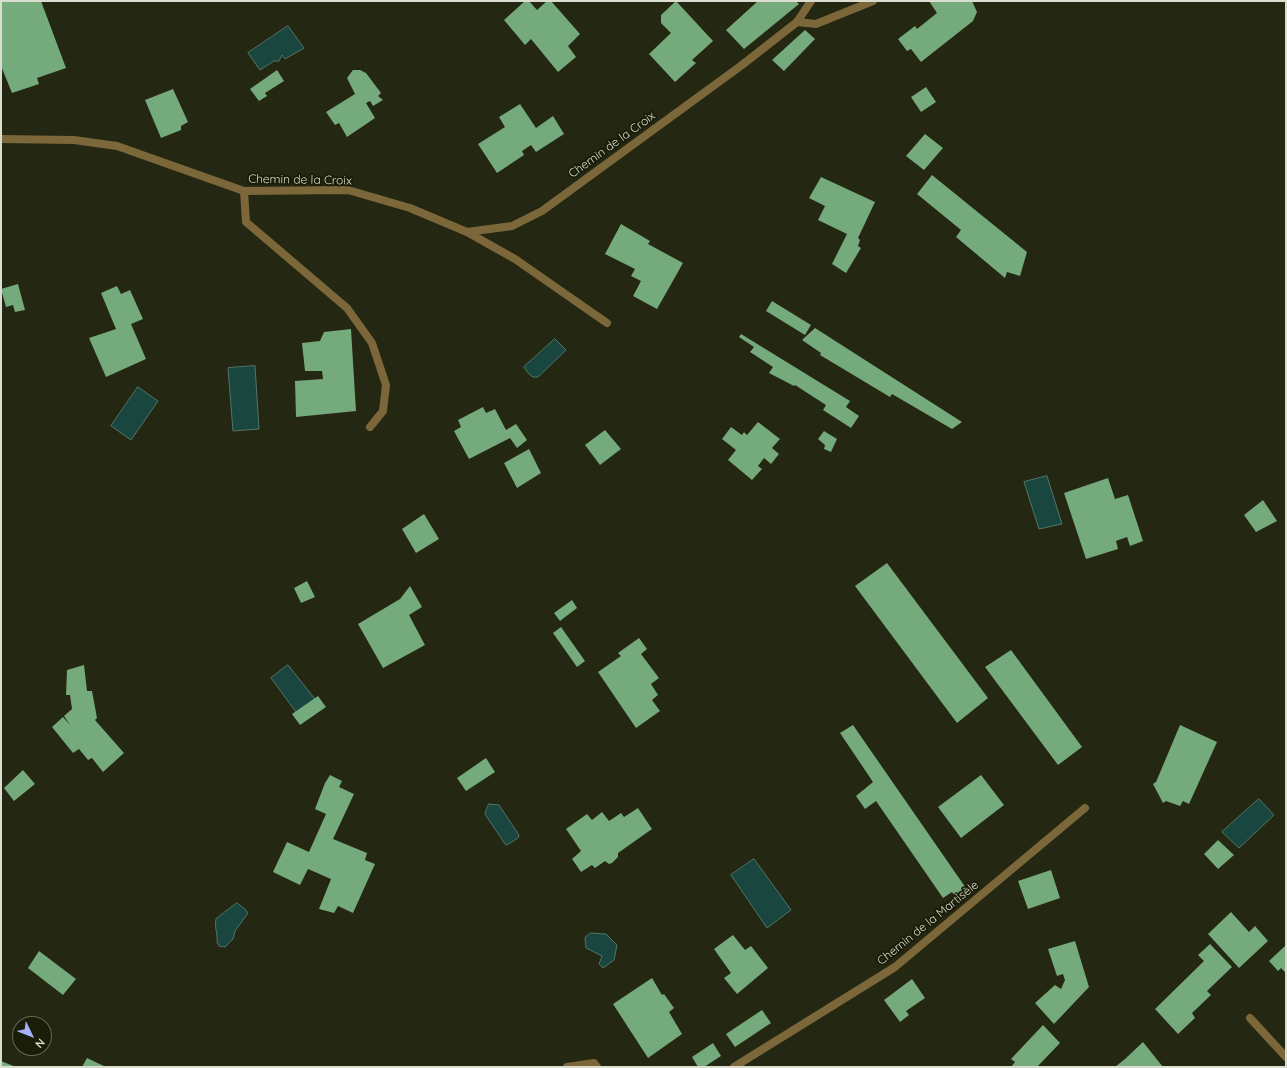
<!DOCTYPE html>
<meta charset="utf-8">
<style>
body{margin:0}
#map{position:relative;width:1287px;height:1068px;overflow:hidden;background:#242711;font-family:Quicksand,sans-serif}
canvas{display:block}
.frame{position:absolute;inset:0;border:2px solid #daddcf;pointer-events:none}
.north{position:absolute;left:12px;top:1016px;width:40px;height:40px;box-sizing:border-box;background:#1a1d08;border:1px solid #676a58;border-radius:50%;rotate:133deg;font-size:11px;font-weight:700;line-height:16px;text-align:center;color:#daddcf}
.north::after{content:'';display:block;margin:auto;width:14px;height:18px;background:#a4b2fc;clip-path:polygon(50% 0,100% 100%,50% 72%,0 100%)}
</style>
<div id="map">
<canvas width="1287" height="1068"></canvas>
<div class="frame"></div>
<div class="north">N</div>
</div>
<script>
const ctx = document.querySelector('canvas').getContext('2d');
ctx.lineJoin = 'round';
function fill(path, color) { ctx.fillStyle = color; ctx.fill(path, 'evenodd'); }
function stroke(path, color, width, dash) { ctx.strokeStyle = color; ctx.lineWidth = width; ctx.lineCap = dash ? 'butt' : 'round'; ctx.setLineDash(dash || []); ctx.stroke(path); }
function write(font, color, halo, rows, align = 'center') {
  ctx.font = font + ' Quicksand,sans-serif'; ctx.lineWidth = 4; ctx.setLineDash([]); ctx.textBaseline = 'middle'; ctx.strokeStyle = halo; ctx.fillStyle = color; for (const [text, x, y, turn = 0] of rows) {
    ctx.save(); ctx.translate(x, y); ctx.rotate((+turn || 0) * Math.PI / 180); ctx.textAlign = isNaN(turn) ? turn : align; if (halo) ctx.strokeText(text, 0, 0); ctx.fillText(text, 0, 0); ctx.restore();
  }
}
const water = new Path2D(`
 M288,26L304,48L285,59L282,55L279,61H274L260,70L248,53Z
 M555,339L566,350L538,377C530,378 528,373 524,367Z
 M255,366L259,429L233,431L228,368Z
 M138,387L158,401L131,440L111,426Z
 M1047,476L1062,524L1039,529L1024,482Z
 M288,665L315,699L296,712L271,678Z
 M1259,799L1274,815L1239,848L1222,832Z
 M489,804L499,805L519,835L518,838L507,845L505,844L485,814Z
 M754,859L791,910L767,928L731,875Z
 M237,903L245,909L248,913L235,931L233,939L225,947L219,946L217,942C218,934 214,927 216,919Z
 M591,933L606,934L617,945L614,960L603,968L599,964L602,956L586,948L585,938Z`);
fill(water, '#19473f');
stroke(water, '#53746a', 1);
fill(new Path2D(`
 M1,1H41L66,68L37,78L39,84L12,93L1,66Z
 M525,1H529L537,10L547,1H551L580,34L568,46L576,57L558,72L531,39L525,45L504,20Z
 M676,1L713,41L692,60L696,63L675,82L649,54L671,33L661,23V15Z
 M758,1H796L799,4L744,49L726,30Z
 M929,1H972L977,12L973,21L921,62L911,49L907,51L898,39L915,26L917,29L937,13Z
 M805,30L815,39L784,71L772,60Z
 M277,70L284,81L265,93L267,96L259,101L250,89Z
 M353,70H360L366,73L381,93L378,96L383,100L373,106L370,101L366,103L375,118L347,137L339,123L335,125L326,112L355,94L347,78Z
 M926,87L936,102L921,112L911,97Z
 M173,89L188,122L181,126V130L161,138L145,100Z
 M520,104L536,128L553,116L564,134L536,152L531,145L522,151L524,155L497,173L478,144L505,127L499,117Z
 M925,134L943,148L924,170L906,156Z
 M932,175L1027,252L1020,276L1007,272L1005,278L956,237L961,230L917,194Z
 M821,177L875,202L858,238L860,240L858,246L861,248L846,273L832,264L847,234L818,220L825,206L809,198Z
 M621,224L650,241L648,244L683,263L657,309L633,296L641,281L631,276L635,269L605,254Z
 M18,284L25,310L15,312L13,305L6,307L1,289Z
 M117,286L121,294L130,290L143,319L131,324L146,359L106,377L89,338L116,329L101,293Z
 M772,301L811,325L805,335L766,311Z
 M815,328L962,422L952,429L892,394L890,397L820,355L821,353L802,340Z
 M351,329L356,411L296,417L295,381L323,379L322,371H305L302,343L320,341L324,332Z
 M741,334L850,401L846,407L859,416L851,428L823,410L826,405L795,385L794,386L769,373L773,367L750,352L754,347L739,337Z
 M483,407L486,413L495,409L506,430L516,424L527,440L517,448L510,438L469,459L454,431L461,427L458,420Z
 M758,422L780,439L772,448L779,454L771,464L764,458L758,466L762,469L752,480L728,460L736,450L722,439L731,427L742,435L744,432L747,435Z
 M605,430L621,449L600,465L585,445Z
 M824,431L837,439L831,452L824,449L825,445L818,439Z
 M529,449L541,473L517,488L504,463Z
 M1108,478L1115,499L1128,495L1143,541L1130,546L1127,537L1116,541L1118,549L1086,559L1064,493Z
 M1263,500L1277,521L1256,532L1244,515Z
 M424,514L439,539L416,553L402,529Z
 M887,563L988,698L957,723L855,586Z
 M307,581L315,597L301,603L294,588Z
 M410,586L422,607L409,615L425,645L383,668L358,624L400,599Z
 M572,600L577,608L560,621L554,613Z
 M561,627L585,661L577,667L553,633Z
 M639,638L647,649L641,654L659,678L651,684L658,695L652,700L660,711L636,728L598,672L621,656L618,653Z
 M1011,650L1082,747L1058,765L985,667Z
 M84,665L87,691H92L97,718L95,720L124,753L103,772L92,758L88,760L79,749L73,753L52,727L63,717L70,725L64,716L72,709L70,695H66L67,670Z
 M318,696L326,707L300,725L292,714Z
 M853,725L968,891L957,899L952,892L943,898L876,801L865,809L856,796L873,782L840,733Z
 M1180,725L1217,742L1189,804L1183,801L1180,806L1166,801L1163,803L1153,784L1156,782Z
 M486,758L495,772L466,791L457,778Z
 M23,770L35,784L14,801L4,788Z
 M330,775L342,781L339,787L354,794L333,839L367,853L365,860L375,864L353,913L338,906L334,913L319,909L331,879L308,869L300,885L273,872L287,842L309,852L326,814L315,809L325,783Z
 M981,775L1004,805L961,838L938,807Z
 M638,808L652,829L618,853V857L612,863L609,864L605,861L595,868L592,865L581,872L572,859L581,851L566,829L587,814L592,820L602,812L609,821L621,813L624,817Z
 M1218,840L1234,855L1218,869L1204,854Z
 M1051,870L1060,898L1028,909L1018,881Z
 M1231,912L1249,932L1255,926L1268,941L1239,968L1208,934Z
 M733,935L745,950L751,946L768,968L737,994L724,978L731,973L714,949Z
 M1075,941L1089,987L1054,1024L1035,1003L1055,985L1061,989L1065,980L1063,974L1057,976L1048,949Z
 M1210,944L1232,967L1207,991L1211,995L1192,1013L1195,1018L1178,1034L1155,1009L1204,961L1198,955Z
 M1286,945V973L1281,968L1278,971L1269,961Z
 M39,951L76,979L63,995L28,968Z
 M652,978L662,995L664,994L674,1008L669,1012L682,1034L648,1058L613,1004Z
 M912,979L925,998L906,1011L909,1015L900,1022L884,1000Z
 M762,1010L771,1023L735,1047L726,1034Z
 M1043,1025L1060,1043L1037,1067H1011L1015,1062L1011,1059Z
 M1143,1042L1163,1067H1115L1125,1059Z
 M713,1043L721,1056L704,1067H698L692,1057Z
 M87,1058L106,1067H82Z
 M1,1061L16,1067H1Z`), '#75aa7c');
stroke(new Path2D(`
 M797,22L816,24L873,1
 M244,191L246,222L347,308L372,343L386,385L383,411L370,427
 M467,232L515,259L607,323`), '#7c673b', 8);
stroke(new Path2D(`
 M1,139L74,140L117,146L244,191L348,190L410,208L467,232L512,226L542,211L742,65L797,22L811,1
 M1250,1018L1286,1057
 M567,1067L594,1063L597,1067
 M734,1067L895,967L1085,808`), '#7c673b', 8);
write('12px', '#daddcf', '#1a1d08', [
 ["Chemin de la Croix",612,145,-36],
 ["Chemin de la Croix",300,180,1],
 ["Chemin de la Martisèle",928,923,-39]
]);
</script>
